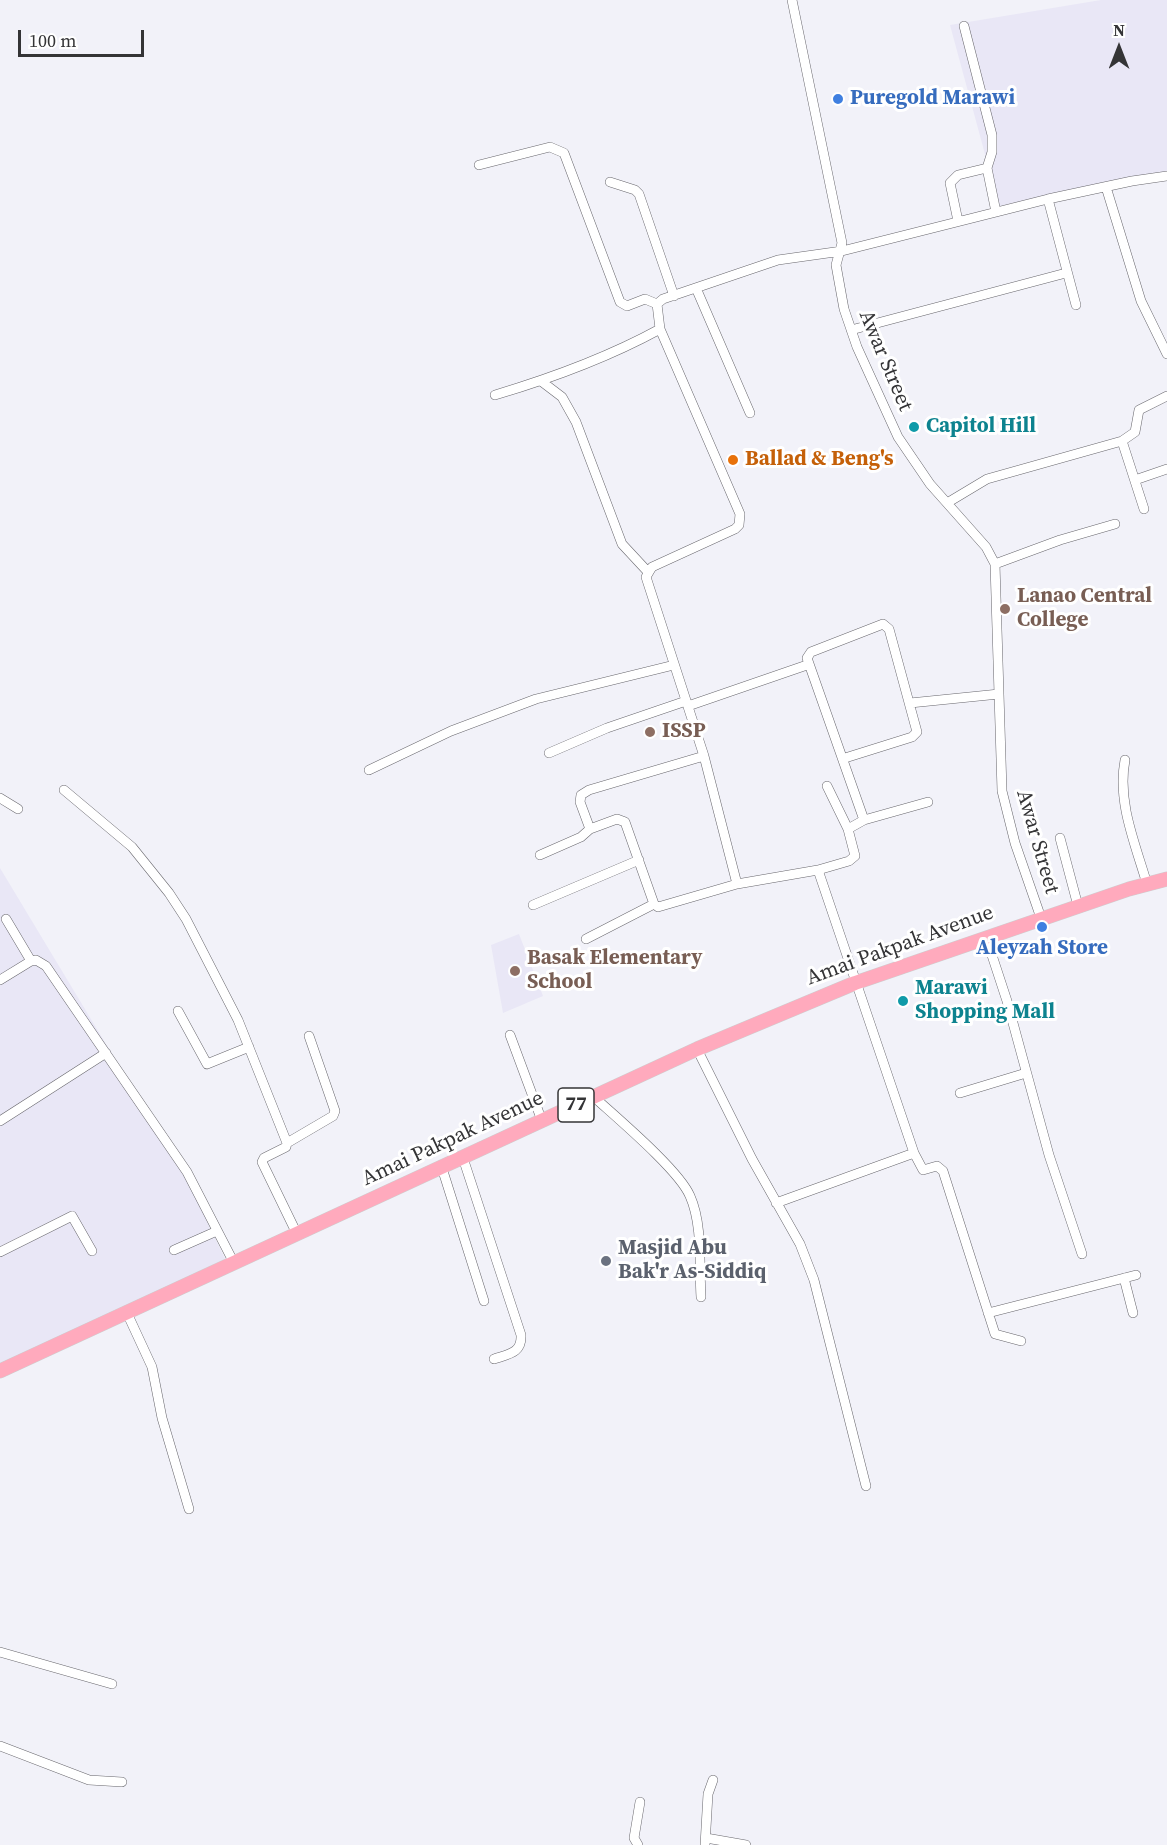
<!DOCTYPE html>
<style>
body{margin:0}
#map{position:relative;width:1167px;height:1845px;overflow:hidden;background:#f2f2f9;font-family:"Source Serif 4",serif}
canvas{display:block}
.north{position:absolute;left:1089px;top:18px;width:60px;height:60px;-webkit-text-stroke:4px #fff;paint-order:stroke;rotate:0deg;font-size:16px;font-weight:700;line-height:24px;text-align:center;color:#343436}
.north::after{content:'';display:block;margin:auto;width:21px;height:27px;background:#343436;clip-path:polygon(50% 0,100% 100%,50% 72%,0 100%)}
.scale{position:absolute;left:18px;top:30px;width:126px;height:27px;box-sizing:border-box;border:3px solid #343436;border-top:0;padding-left:8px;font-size:18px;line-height:21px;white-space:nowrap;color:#343436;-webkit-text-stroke:4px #fff;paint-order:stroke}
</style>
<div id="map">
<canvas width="1167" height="1845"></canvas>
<div class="north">N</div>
<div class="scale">100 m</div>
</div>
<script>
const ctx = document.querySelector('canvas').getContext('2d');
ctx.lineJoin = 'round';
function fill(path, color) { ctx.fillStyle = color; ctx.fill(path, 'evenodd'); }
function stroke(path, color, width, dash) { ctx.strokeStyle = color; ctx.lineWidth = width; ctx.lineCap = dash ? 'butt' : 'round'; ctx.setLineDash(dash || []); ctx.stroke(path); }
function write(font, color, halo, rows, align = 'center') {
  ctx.font = font + ' "Source Serif 4",serif'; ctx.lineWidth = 6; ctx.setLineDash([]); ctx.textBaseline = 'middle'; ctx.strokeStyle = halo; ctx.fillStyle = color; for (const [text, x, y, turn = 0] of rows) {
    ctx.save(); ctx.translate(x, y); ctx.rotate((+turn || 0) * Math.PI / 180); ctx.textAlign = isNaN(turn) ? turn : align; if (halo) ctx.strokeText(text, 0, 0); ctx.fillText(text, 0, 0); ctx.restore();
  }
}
fill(new Path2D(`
 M1101,0H1167V171L999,206L950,25Z
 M0,868L186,1177L225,1259L0,1368Z
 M519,934L543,996L503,1013L491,945Z`), '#e9e7f6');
const minor = new Path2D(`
 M792,0L842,243L836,265L844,309L857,347L898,437L930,484L986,547L995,564L1002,791L1015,843L1041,918
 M964,26L992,135V152L987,168L996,212
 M479,165L550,147L564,153L620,302L627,306L645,299L657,304
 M610,182L635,190L639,194L674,296
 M1106,187L1141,301L1167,354
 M1048,199L1076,305
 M958,221L950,183L958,175L987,168
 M696,288L750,413
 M851,330L1066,273
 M541,381L562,397L576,422L622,544L648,572
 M495,395C552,378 607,358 660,329
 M1122,441L1135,432L1139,410L1167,396
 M1135,480L1167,469
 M947,503L987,479L1122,441L1144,509
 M995,564L1060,540L1115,524
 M910,703L999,694
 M688,706L807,665
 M549,753L607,728L686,701
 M704,756L589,790L581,795L580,802L590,829L617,819L625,822L654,904L658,907L737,884
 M845,758L912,737L917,732L889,629L883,624L811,652L807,658L864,820L848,829
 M1125,760C1117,802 1135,843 1147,884
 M369,770L451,731L536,699L674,665
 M64,790L132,847L169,893L186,919L238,1020L287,1143L286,1147L264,1158L262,1162L297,1234
 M0,798L18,809
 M864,820L928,802
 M1060,838L1078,906
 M540,855L581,837L590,829
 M818,870L849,861L855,856L848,829L827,786
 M533,905L639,860
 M6,919L31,961
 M986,937L1007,1001L1049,1155L1082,1254
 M586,939L654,904
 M0,980L31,961L36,960L46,966L187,1172L234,1263
 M178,1011L207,1064L249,1047
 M510,1035L542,1121
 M697,1049L752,1159L800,1244L814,1280L866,1486
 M960,1093L1026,1073
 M594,1097C617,1118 679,1170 690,1196C703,1225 699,1266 701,1297
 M0,1121L106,1053
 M287,1143L333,1116L335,1111L309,1036
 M914,1153L923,1170L937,1166L943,1171L995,1334L1021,1341
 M463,1158L521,1335C522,1353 509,1354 494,1359
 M442,1168L484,1301
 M776,1203L914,1153L818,870L737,884L704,756L646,577L652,567L735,529L739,525L740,514L660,329L657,304L663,299L778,260L842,251L1048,199L1132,181L1167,176
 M174,1250L217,1231
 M0,1252L72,1216L92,1251
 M1124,1278L1133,1313
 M127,1313L152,1367L162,1418L189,1509
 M988,1313L1136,1275
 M0,1652L112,1684
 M0,1746L89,1780L122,1782
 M706,1838L746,1845
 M638,1845L634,1838L640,1802
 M705,1845L708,1794L713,1780`);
const highway = new Path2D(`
 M0,1371L697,1049L855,983L1129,889L1167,879`);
stroke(minor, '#68676d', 10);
stroke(highway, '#cececf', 15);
stroke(minor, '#fff', 9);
stroke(highway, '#ffaabd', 14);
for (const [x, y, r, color] of [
 [838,99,6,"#3f7fe0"],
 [914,427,6,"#0f9aa8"],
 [733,460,6,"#e8710a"],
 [1005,609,6,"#8d6e63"],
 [650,732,6,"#8d6e63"],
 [1042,927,6,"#3f7fe0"],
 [515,971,6,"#8d6e63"],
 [903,1001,6,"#0f9aa8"],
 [606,1261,6,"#6b7280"]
]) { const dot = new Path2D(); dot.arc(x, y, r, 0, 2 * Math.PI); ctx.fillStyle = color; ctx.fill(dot); stroke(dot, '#fff', 2); }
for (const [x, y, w] of [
 [576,1105,36]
]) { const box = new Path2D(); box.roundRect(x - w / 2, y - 17, w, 34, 4.5); ctx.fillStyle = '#fff'; ctx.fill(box); stroke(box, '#343436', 1.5); }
write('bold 20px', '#343436', null, [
 ["77",576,1105]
]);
write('bold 21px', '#366cbe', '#fff', [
 ["Puregold Marawi",850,99],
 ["Aleyzah Store",1042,949,"center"]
], 'left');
write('21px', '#343436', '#fff', [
 ["Awar Street",885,361,67],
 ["Awar Street",1037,842,74],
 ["Amai Pakpak Avenue",900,946,-20],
 ["Amai Pakpak Avenue",453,1139,-25]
]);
write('bold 21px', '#0d838f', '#fff', [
 ["Capitol Hill",926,427],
 ["Marawi",915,989],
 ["Shopping Mall",915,1013]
], 'left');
write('bold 21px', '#c56008', '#fff', [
 ["Ballad & Beng's",745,460]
], 'left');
write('bold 21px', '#785e54', '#fff', [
 ["Lanao Central",1017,597],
 ["College",1017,621],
 ["ISSP",662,732],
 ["Basak Elementary",527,959],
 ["School",527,983]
], 'left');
write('bold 21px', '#5b616d', '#fff', [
 ["Masjid Abu",618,1249],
 ["Bak'r As-Siddiq",618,1273]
], 'left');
</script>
